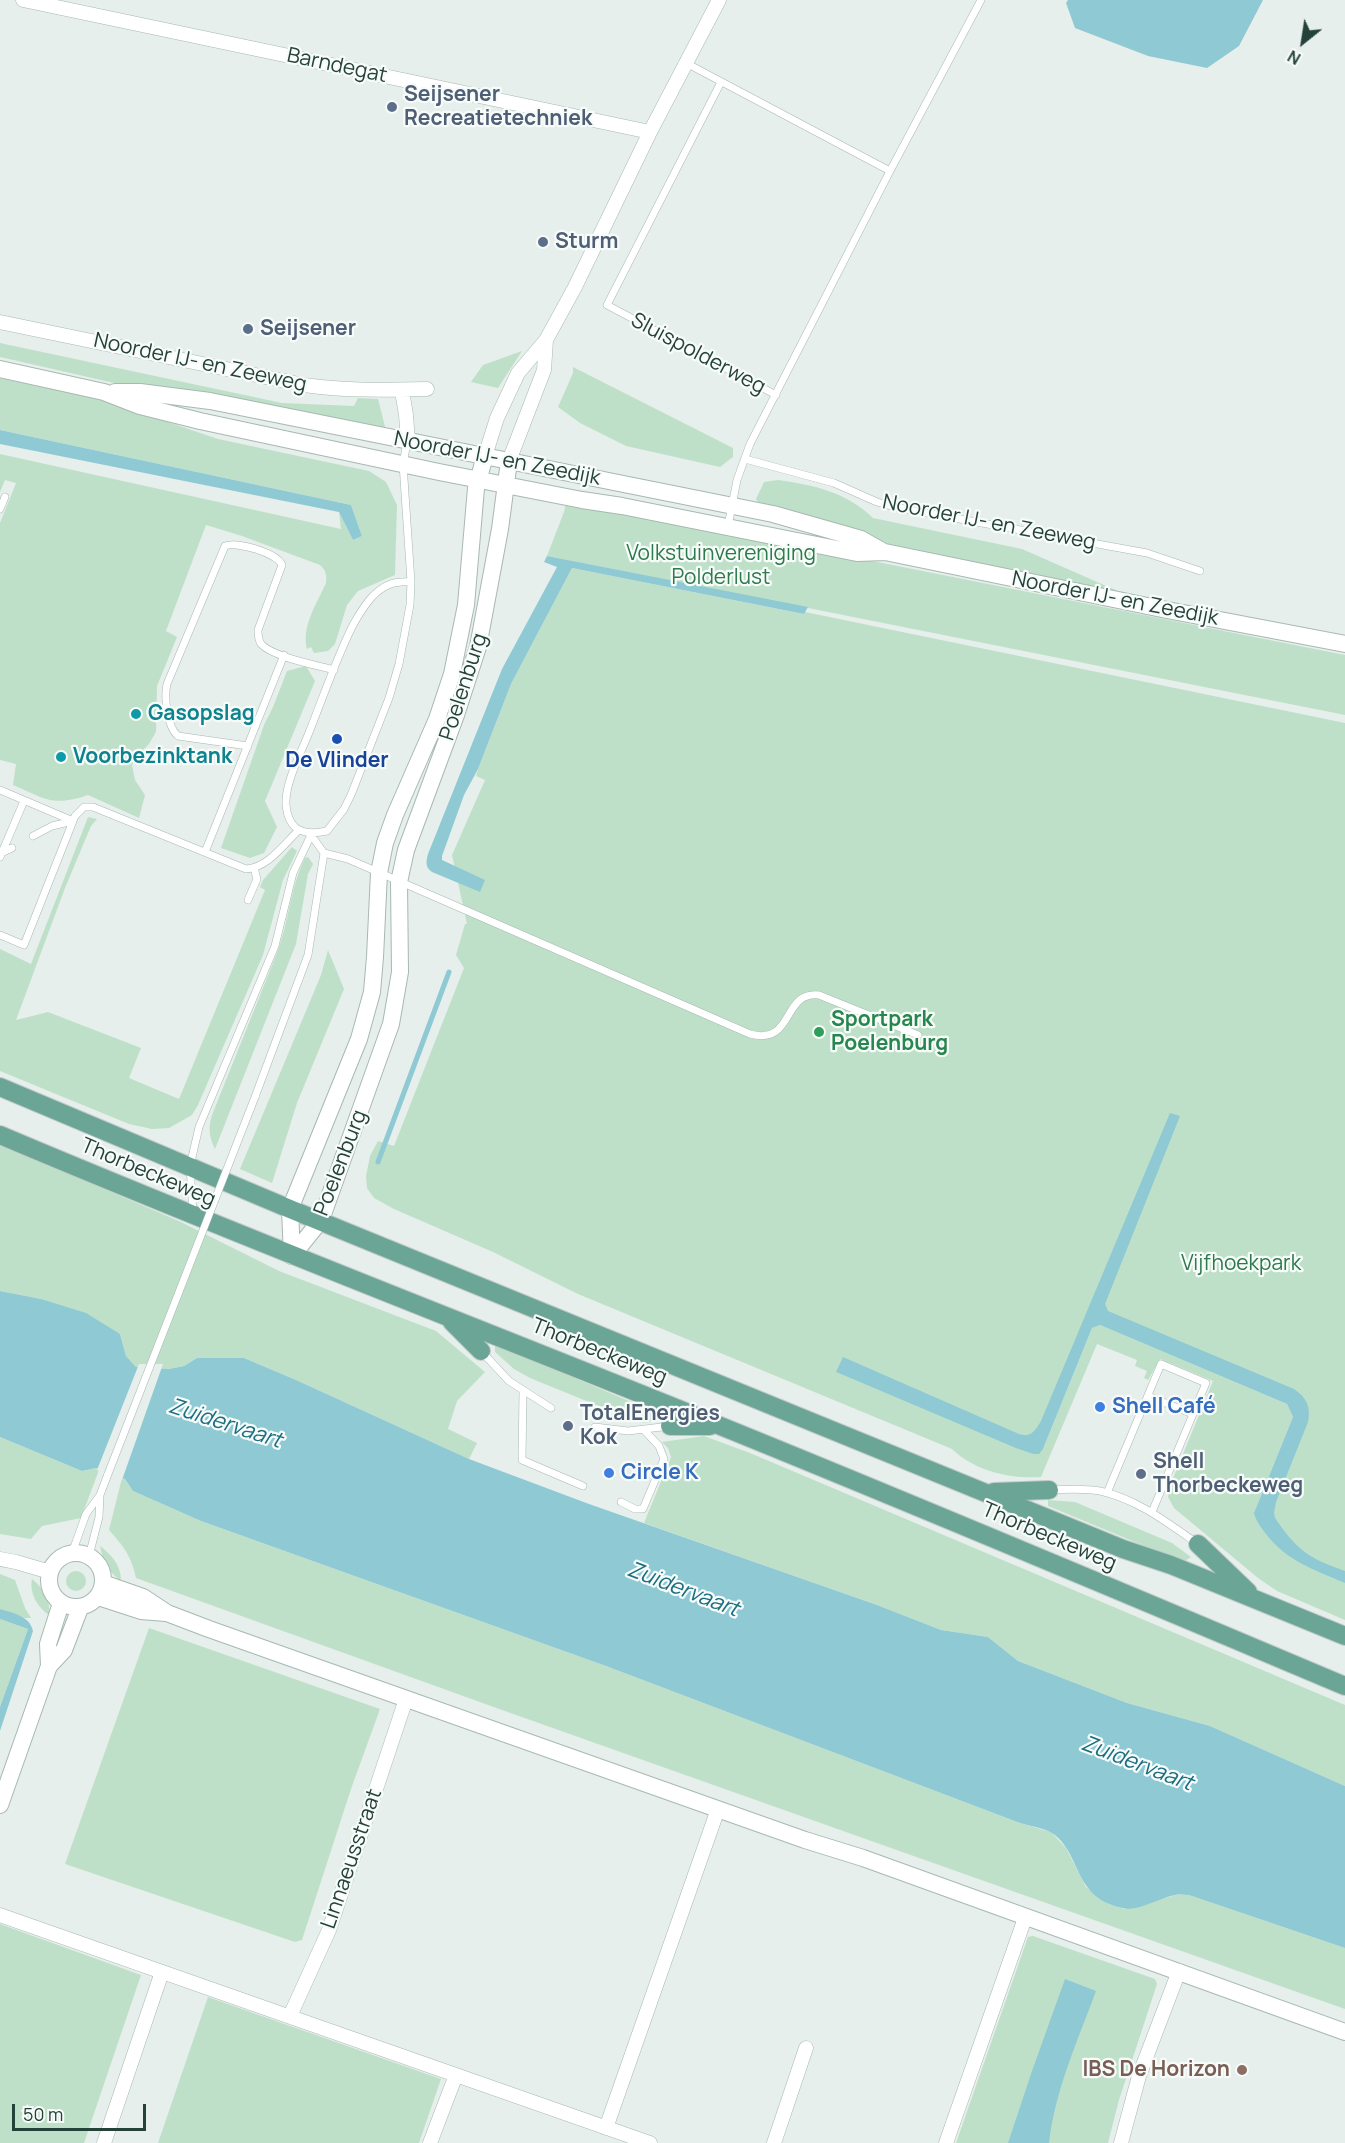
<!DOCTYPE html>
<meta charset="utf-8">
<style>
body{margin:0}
#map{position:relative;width:1345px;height:2143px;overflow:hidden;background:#e6efeb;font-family:Manrope,sans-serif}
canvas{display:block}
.north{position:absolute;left:1273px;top:12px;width:60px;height:60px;-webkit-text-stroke:4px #f7fbf9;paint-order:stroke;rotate:210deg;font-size:16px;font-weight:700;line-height:24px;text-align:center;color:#24423a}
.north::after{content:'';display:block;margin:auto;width:21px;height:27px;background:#24423a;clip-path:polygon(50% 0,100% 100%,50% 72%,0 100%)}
.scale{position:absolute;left:12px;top:2104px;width:134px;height:27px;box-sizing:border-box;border:3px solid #24423a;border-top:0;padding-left:8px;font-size:18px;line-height:21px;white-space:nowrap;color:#24423a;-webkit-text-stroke:4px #f7fbf9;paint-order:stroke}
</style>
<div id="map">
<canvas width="1345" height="2143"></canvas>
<div class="north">N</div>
<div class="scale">50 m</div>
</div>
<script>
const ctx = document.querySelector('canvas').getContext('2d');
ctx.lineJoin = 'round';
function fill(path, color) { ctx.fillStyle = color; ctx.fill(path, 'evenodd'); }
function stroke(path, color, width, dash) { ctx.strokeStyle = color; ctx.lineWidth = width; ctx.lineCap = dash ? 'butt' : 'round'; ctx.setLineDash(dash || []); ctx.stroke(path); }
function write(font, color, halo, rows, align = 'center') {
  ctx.font = font + ' Manrope,sans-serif'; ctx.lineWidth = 4.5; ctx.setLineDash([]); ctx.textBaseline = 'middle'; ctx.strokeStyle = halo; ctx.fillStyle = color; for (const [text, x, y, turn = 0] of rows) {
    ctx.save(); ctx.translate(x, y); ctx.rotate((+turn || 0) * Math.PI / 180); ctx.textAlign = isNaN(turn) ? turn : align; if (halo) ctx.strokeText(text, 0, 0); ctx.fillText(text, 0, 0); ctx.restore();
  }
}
fill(new Path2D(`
 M0,343L282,403L354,406L358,398L378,399L385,427L383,430L136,388L0,357Z
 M522,351L498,388L471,382L483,365Z
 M573,367L733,448V457L720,467L626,446L580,423L558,407L573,373Z
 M0,378L106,401L218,439L369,471L386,482L397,505L395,575L358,591L347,605L335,644L328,651L314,653L311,647L307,649C301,627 317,603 326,583C327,576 326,570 320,565L242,536L206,525L166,631L177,637L157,686L156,732L149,744L138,755L132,765L135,780L145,795L139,818L88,795C52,807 46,799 13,785L16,764L0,760V523L16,483L5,480L0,492V454L341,529L339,512L353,540L362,536L351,505L0,430Z
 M778,480C814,485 846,492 873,518L1022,549L1120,592L889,544L759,504L756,499L764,482Z
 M566,502L651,517L1345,655V715L547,556L564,512Z
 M572,568L804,614L805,612L1345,723V1620L1277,1591L1258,1578L1174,1508L1168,1497L1169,1488L1213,1381L1160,1359L1148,1380L1144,1378L1147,1371L1135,1366L1137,1360L1097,1344L1041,1477C1009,1479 975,1471 952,1449L578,1294L493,1252L394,1209L374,1198L367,1188L366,1176L370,1156L378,1141L394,1146L464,968L456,955L465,924H467L452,855L485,780L476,776L478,769L511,684ZM1094,1313L1301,1407L1254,1513L1293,1417L1287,1404L1100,1325L1092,1328L1043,1449L1033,1454L836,1372L1036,1445Z
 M306,666L315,681L265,801L277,827L264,853L250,858L221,848L264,725L273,707L287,671Z
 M88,817L97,819L91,826L65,888L16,1020L48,1012L141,1048L129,1078L179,1099L265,890L260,887L263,880L292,847L297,851L283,880L263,955L198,1105L192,1115L169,1128L152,1129L129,1124L0,1071V949L31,964Z
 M308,857L313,864L308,874L296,944L215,1149C209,1137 208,1128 212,1115L277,953C289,922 290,888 305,858Z
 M328,950L344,989L297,1103L272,1183L240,1169L321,975Z
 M0,1144L181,1222L279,1271L436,1331L485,1372L457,1401L448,1429L477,1443L469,1459L296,1380L244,1358H197L184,1366L169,1369L136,1367L126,1356L120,1334L41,1299L0,1291Z
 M495,1344L664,1416L646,1423L638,1422L530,1378L514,1369L495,1352Z
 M704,1436L750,1453L1345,1705V1786L1210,1726L1127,1703L1018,1661L988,1637L941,1630L877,1605L644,1523L671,1457L668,1448L662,1442Z
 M0,1437L82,1471L96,1468L99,1470L81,1518L42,1526L31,1539L0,1534Z
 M122,1478L125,1479L133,1491L201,1521L606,1666L1020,1823L1051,1832L1066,1848L1086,1887L1109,1904L1124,1909L1176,1895H1189L1345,1948V2009L502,1710L136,1578C131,1555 124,1547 109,1530Z
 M1048,1500L1075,1502L1172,1543L1191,1557L1183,1562L1048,1506Z
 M100,1546C111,1554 122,1566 121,1582L105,1566Z
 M66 1581a10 10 0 1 1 20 0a10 10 0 1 1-20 0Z
 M0,1574L15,1580L25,1608L31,1618H25L0,1609Z
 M32,1579C43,1588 51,1600 49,1615C37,1607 29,1592 32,1579Z
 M0,1619L28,1629L0,1707Z
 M149,1628L380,1709L351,1789L302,1940L295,1942L65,1864Z
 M0,1924L141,1975L84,2143H0Z
 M1033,1936L1155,1979L1157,1984L1119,2100L1108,2143H956L1028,1937Z
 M208,1997L441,2079L419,2143H158Z`), '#bfe0c8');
fill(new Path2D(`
 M1068,0H1263L1239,46L1207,68L1148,56L1075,28L1066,3Z
 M0,430L351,505L362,536L353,540L339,512L0,444Z
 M547,556L808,607L804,614L572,568L511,684L478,769L464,795L442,856V860L485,880L480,892L432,872C425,867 426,862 428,854L502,669L557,567L544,562Z
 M1170,1113L1180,1116L1105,1304L1108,1311L1294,1389C1307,1398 1311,1407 1308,1422L1276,1502L1274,1513L1275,1518C1297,1550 1308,1558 1345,1571V1583C1313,1569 1288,1562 1266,1534C1261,1527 1256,1521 1254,1513L1293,1417L1287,1404L1100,1325L1092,1328L1043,1449L1039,1454H1033L1016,1448L836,1372L843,1357L1019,1434C1031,1438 1035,1431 1041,1421Z
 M0,1291L41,1299L86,1313L120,1334L126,1356L136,1367L169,1369L184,1366L197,1358H244L296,1380L469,1459L589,1504L877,1605L941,1630L988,1637L1018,1661L1127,1703L1210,1726L1345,1786V1948L1189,1895C1184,1895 1180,1894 1175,1895C1159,1898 1138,1912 1122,1908C1072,1897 1082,1853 1052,1833C1044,1828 1030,1826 1020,1823L606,1666L201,1521L133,1491L125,1479L96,1468L82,1471L0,1437Z
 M0,1609C13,1613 30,1616 33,1631L0,1731V1707L28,1629L0,1619Z
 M1065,1979L1096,1991C1078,2040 1055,2090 1049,2143H1008L1032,2071Z`), '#8ec9d4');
fill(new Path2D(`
 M139,1364H163L122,1480L97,1470Z`), '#e6efeb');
stroke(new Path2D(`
 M378,1162L449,972`), '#8ec9d4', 5);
const service = new Path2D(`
 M686,63L890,171
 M721,82L607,305L776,395
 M407,442L403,464L411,582L410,605L399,664L389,698L351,795L344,809L327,831C304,836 288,831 286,804C285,782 302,751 310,730C324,695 336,659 353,625C358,616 364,606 371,598C383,585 393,581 411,582
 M745,459L834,483L877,502L894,507L1147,553L1200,571
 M0,509L5,497
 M728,526L737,480L750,444L890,171L981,0
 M248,746L178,736C167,727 164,697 167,684L225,546C237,541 277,553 282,565L258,630C258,635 258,639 261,644C273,657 316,665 334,670
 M0,790L73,821
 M311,835L324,853L348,859L750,1034C795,1046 781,991 819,995L918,1035
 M33,836L52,826L73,821
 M205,852L284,655
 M1,853L12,848
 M0,857L24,801
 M248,900L257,879L254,868
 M0,935L24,945L75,816L84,807H93L246,869C268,868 284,844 299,830
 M255,1097L308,955L324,853
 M193,1214L190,1166L199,1127L275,946L293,873L311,835
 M481,1351L509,1381L551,1408
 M523,1392L522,1460L583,1486
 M1148,1396L1193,1414
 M595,1427L628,1431L670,1426
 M1049,1490C1066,1489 1084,1488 1100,1491C1137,1499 1168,1523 1198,1544
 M1107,1493L1161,1364L1206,1383L1152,1512
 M621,1502L635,1509H643L664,1459L659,1446L644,1430
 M72,1553L86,1514L100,1495L108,1474
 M89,1556L99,1517L100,1495`);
const minor = new Path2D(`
 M23,0L650,132
 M0,322L304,385C345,391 386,390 427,389
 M402,391L406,415L408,441
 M485,456L497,418L518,373L546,340L575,287L650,132L719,0
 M509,461L544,370L546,340
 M0,1559L16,1562L50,1572
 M0,1915L650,2143
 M290,2016L329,1930L406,1699
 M606,2128L718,1809
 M104,2143L162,1972
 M430,2143L456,2075
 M774,2143L806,2048
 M946,2143L1025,1918
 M1121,2143L1139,2076L1179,1971`);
const tertiary = new Path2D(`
 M0,369L104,392L140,406L200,421L439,472L582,500L622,506L857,553L885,552L1162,609L1345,644
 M115,392H140L210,401L773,514L861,539L884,552
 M292,1256L321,1220L391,1024L400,972L399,882L406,850L456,715L478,647L500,529L509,461
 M292,1256L290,1209L359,1039L372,992L375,957L379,873L385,843L395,815L437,719L452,674L466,605L476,488L485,456
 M49 1580a27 27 0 1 1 54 0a27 27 0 1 1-54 0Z
 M103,1583L143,1597L167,1613L209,1629L805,1840L863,1858L1345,2032
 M98,1597L141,1611L166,1613
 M49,1666L64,1650L80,1608
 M0,1805L49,1666L48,1644L61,1603`);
const primary = new Path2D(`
 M0,1087L290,1209L1123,1549L1171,1565L1345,1636
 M0,1135C238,1236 479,1328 718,1425C928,1510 1136,1598 1345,1686
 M452,1322L481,1351
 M670,1426H710
 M994,1492L1049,1490
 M1198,1544L1248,1592`);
stroke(service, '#a8b8b2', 8);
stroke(minor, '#a8b8b2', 15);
stroke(tertiary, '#a8b8b2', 18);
stroke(primary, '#c2cac8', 20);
stroke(service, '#fff', 7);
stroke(minor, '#fff', 14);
stroke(tertiary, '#fff', 16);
stroke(primary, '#6aa596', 18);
const serviceBridge = new Path2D(`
 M108,1474L255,1097`);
stroke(serviceBridge, '#a8b8b2', 8, []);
stroke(serviceBridge, '#fff', 7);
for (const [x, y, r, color] of [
 [392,107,6,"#5c6f8a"],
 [543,242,6,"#5c6f8a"],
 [248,329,6,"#5c6f8a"],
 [136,714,6,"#0f9aa8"],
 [337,739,6,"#1a4fb4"],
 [61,757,6,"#0f9aa8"],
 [819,1032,6,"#2e9e5b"],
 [1100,1407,6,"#3f7fe0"],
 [568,1426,6,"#5c6f8a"],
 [609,1473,6,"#3f7fe0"],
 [1141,1474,6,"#5c6f8a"],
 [1242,2070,6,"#8d6e63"]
]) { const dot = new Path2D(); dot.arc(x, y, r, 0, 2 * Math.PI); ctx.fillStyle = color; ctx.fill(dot); stroke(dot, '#f7fbf9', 2); }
write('21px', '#24423a', '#f7fbf9', [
 ["Barndegat",337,66,12],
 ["Sluispolderweg",698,354,28],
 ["Noorder IJ- en Zeeweg",200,363,12],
 ["Noorder IJ- en Zeedijk",497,459,11],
 ["Noorder IJ- en Zeeweg",989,523,11],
 ["Noorder IJ- en Zeedijk",1115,599,11],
 ["Poelenburg",464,687,-72],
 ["Poelenburg",341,1163,-69],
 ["Thorbeckeweg",148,1173,23],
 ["Thorbeckeweg",599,1352,22],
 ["Thorbeckeweg",1049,1537,23],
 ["Linnaeusstraat",352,1859,-71]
]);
write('bold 21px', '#4e5e75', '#f7fbf9', [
 ["Seijsener",404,95],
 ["Recreatietechniek",404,119],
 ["Sturm",555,242],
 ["Seijsener",260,329],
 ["TotalEnergies",580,1414],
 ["Kok",580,1438],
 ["Shell",1153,1462],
 ["Thorbeckeweg",1153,1486]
], 'left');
write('21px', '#2d7a4b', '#f7fbf9', [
 ["Volkstuinvereniging",721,554],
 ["Polderlust",721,578],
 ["Vijfhoekpark",1241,1264]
]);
write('bold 21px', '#0d838f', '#f7fbf9', [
 ["Gasopslag",148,714],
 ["Voorbezinktank",73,757]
], 'left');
write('bold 21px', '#164399', '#f7fbf9', [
 ["De Vlinder",337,761]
]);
write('bold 21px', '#27864d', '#f7fbf9', [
 ["Sportpark",831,1020],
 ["Poelenburg",831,1044]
], 'left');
write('bold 21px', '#366cbe', '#f7fbf9', [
 ["Shell Café",1112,1407],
 ["Circle K",621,1473]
], 'left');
write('bold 21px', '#785e54', '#f7fbf9', [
 ["IBS De Horizon",1230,2070]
], 'right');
write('italic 22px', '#1c6f80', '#f7fbf9', [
 ["Zuidervaart",225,1424,18],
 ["Zuidervaart",683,1590,21],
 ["Zuidervaart",1137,1764,21]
]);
</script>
